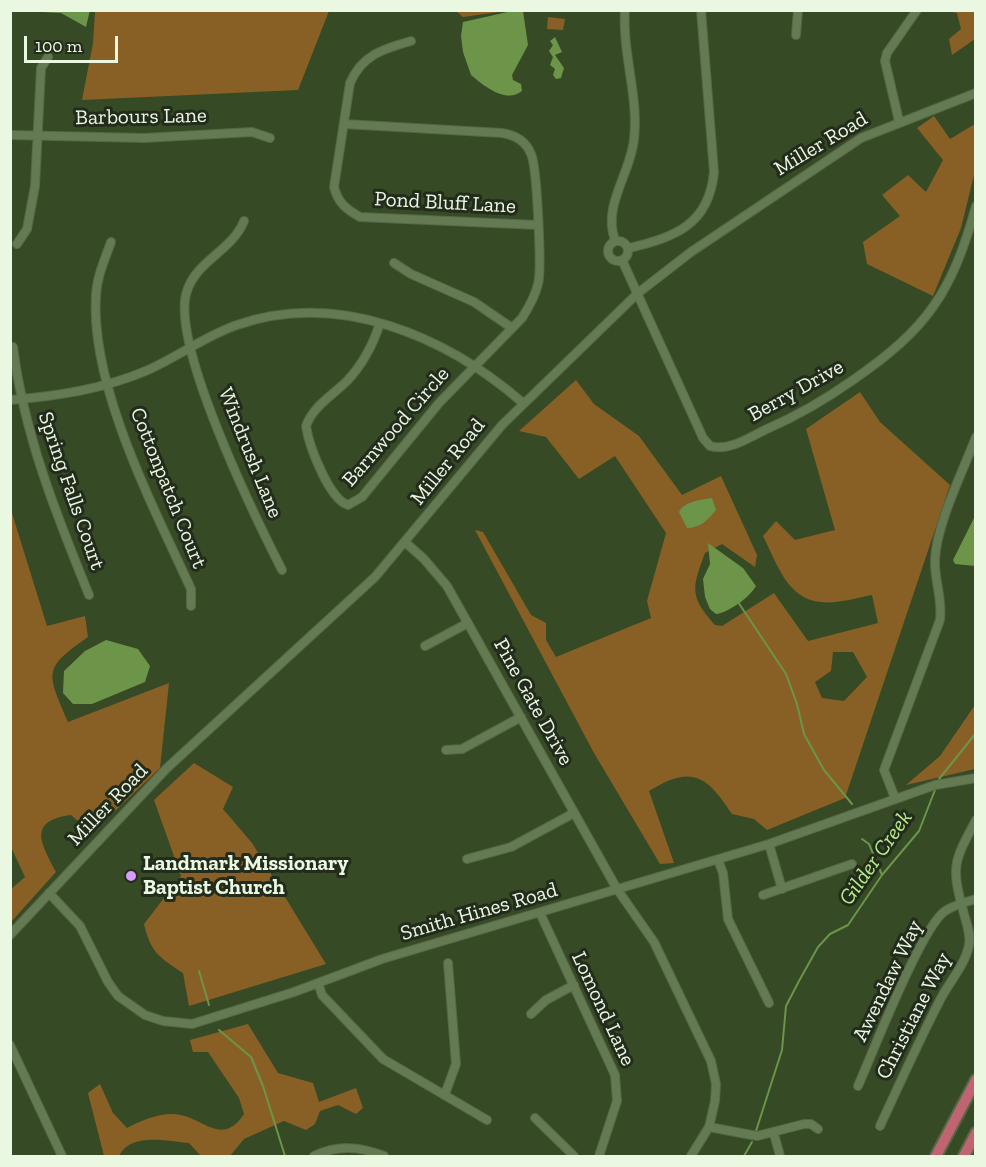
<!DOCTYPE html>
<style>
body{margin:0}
#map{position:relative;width:986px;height:1167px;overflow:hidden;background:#354a25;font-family:"Zilla Slab",serif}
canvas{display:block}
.frame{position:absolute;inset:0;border:12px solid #eaf7e1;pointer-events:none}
.scale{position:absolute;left:24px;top:36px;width:94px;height:27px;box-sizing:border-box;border:3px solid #eaf7e1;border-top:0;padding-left:8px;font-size:18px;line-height:21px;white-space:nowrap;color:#eaf7e1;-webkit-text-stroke:4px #232c1c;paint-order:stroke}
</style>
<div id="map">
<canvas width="986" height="1167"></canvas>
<div class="frame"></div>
<div class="scale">100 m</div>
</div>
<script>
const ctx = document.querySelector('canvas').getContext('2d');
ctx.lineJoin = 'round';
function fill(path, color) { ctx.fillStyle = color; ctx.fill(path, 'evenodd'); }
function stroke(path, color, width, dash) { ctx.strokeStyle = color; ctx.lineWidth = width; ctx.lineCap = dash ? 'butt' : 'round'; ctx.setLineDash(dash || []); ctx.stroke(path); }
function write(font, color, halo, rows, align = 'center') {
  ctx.font = font + ' "Zilla Slab",serif'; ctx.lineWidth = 6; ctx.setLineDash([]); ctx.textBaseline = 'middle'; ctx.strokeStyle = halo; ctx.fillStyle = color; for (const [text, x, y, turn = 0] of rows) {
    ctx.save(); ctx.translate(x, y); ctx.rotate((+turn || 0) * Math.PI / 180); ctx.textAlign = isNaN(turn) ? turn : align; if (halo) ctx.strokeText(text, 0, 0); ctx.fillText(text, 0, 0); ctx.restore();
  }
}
fill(new Path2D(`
 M95,11V10L329,11L298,90L82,100L93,43Z
 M456,11H506L463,17Z
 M947,11H975V39L952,55L949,39L961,29L957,13Z
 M548,17L565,19L563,30L547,29Z
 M934,116L950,139L975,124V171L961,228L933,296L867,264L863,242L900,216L882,195L908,175L926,192L943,160L917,128Z
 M576,380L594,404L639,436L682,495L721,476L757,555L755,567L722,544L705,553C692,588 689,596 715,625L722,626L774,593L808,641L878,623L872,595C856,598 837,604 821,602C787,600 776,561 763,536L776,521L795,540L835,530L806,429L860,392L880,422L950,485L845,798L767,830L754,819L732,814C707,776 692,764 649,791L674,863L660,864L594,753L475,530L483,532L531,615L546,623V640L556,657L651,618L647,601L666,533L615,456L579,479L546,437L519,431ZM833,652H853L867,677L844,701L822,698L815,682L831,671Z
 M11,510L47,626L85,616L88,637C42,669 47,672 68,722L169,683L160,768L92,833L71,815C27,821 41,843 56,872L11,922V889L25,877L10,845Z
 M975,705V769L906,785L940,756Z
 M194,763L233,787L223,809L252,843L326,964L189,1006L183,973C159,957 151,953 144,924L181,876L154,800Z
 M248,1024L278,1073L313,1083L319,1102L356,1088L363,1108L356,1114L338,1105L320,1111L315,1124L306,1130L284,1121L244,1139L230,1156L200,1155L189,1143C166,1141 131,1132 119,1156H104L88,1093L100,1084L113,1113L127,1128C142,1120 163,1111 181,1115C205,1120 223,1146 244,1114L239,1098L208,1052H193L190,1040Z`), '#886026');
fill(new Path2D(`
 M90,10L86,27L61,13L24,11Z
 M512,11H523L528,45L512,75L513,80L521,84L522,91C506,104 484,86 471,75L463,52L461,36L463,22Z
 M555,37L562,52L555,55L564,68L561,78L556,79L553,75L555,69L550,65L553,57L549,51L553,45L550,41Z
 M712,498L716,510C708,520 700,528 687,528L679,512C685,501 700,500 712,498Z
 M975,516V566L955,564L953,560Z
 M708,543L743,568L756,586C750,597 728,613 716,614L710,609L705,597L703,579L710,564Z
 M106,640L138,649L150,666L145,682L92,704H73L63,693L64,671L85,651Z`), '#6c954a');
stroke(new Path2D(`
 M738,602L786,674L797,704L804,734L824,770L852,804
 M939,779L976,733
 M862,839L869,844L882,875
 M199,971L209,1005
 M219,1030L251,1057L263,1086L285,1156
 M756,1131L782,1050L786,1006L799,981L818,947L830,934L848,925L882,875L919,831L935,790
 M744,1156L752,1142`), '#6c954a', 2);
const minor = new Path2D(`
 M796,35L798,10
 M411,41C383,49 362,55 350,83L334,187C338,203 346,209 360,217L538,225
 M899,121L885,61L887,53L917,10
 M344,124L502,133C515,135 526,141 531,154C537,166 542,270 538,284C535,297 529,307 522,318L439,403L362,497L348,505C329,499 309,446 306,426C313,406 333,395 347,381C363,364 373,345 380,323
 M10,135L144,138L252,132L270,138
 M244,221C232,251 197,260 187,291C169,342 256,519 282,570
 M615,240C602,206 631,173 634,139C639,97 622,53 625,10
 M608 251a10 10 0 1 1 20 0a10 10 0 1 1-20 0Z
 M111,242C105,259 97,276 96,295C90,386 153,506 191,589V606
 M17,244L27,229L35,186L41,68L48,57
 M629,248C675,237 709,225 714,172L701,10
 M622,260L703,438L710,446C730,452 751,436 769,428C799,415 826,399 853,380C927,329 952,293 976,206
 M394,263L411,274L474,302L512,328
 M13,347C24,434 56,514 89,595
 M10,400C58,396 104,389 148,370C179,356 205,336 237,325C339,290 446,336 523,403
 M406,543L424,559L447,586L617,889L654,942L711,1061L716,1084L715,1101L709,1127L691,1156
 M425,646L468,623
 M446,750L462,749L521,717
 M895,798L884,770L940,620C943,599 934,580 935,560C936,525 963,471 976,437
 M769,844L782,889
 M467,859L511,847L574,813
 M718,860L723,873L728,919L769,1003
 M49,893L80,926L108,982L118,996L145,1015L163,1021L192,1024L294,992L382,959L769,844L935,785L976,778
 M763,895L852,864
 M540,913L615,1075L617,1101L599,1156
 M10,935L167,768L375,577L502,425L638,293L691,252L861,138L976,93
 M318,983L322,995L383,1059L487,1120
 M531,1014L546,1000L574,985
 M10,1045L62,1156
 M858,1086C873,1052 921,928 945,911C954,905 965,902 976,899
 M445,1094L456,1064L448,963
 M535,1118L574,1156
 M880,1126C899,1085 918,1043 939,1002C948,983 965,966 969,945C971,935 967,925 964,914C951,866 953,863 976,820
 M709,1127L757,1136L804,1124H811L818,1129
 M774,1134L780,1156
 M314,1156C338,1145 359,1146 384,1156`);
const highway = new Path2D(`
 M936,1156L976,1080
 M964,1156L976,1133`);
stroke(minor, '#566746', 10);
stroke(highway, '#566746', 14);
stroke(minor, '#637a53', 8);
stroke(highway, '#c16471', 10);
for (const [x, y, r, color] of [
 [131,876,6,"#d79bf9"]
]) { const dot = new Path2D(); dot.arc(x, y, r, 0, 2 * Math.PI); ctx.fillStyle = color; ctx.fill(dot); stroke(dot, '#232c1c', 2); }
write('21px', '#eaf7e1', '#232c1c', [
 ["Barbours Lane",141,117,-1],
 ["Miller Road",821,144,-31],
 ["Pond Bluff Lane",445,203,3],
 ["Berry Drive",796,391,-29],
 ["Barnwood Circle",396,427,-49],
 ["Windrush Lane",250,453,68],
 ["Miller Road",448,462,-51],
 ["Cottonpatch Court",168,488,68],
 ["Spring Falls Court",71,491,71],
 ["Pine Gate Drive",533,702,61],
 ["Miller Road",108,805,-46],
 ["Smith Hines Road",479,912,-16],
 ["Awendaw Way",888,981,-64],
 ["Lomond Lane",603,1009,65],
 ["Christiane Way",914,1016,-63]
]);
write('bold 21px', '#eaf7e1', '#232c1c', [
 ["Landmark Missionary",143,864],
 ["Baptist Church",143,888]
], 'left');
write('italic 22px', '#b5ed88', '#232c1c', [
 ["Gilder Creek",876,858,-55]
]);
</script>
